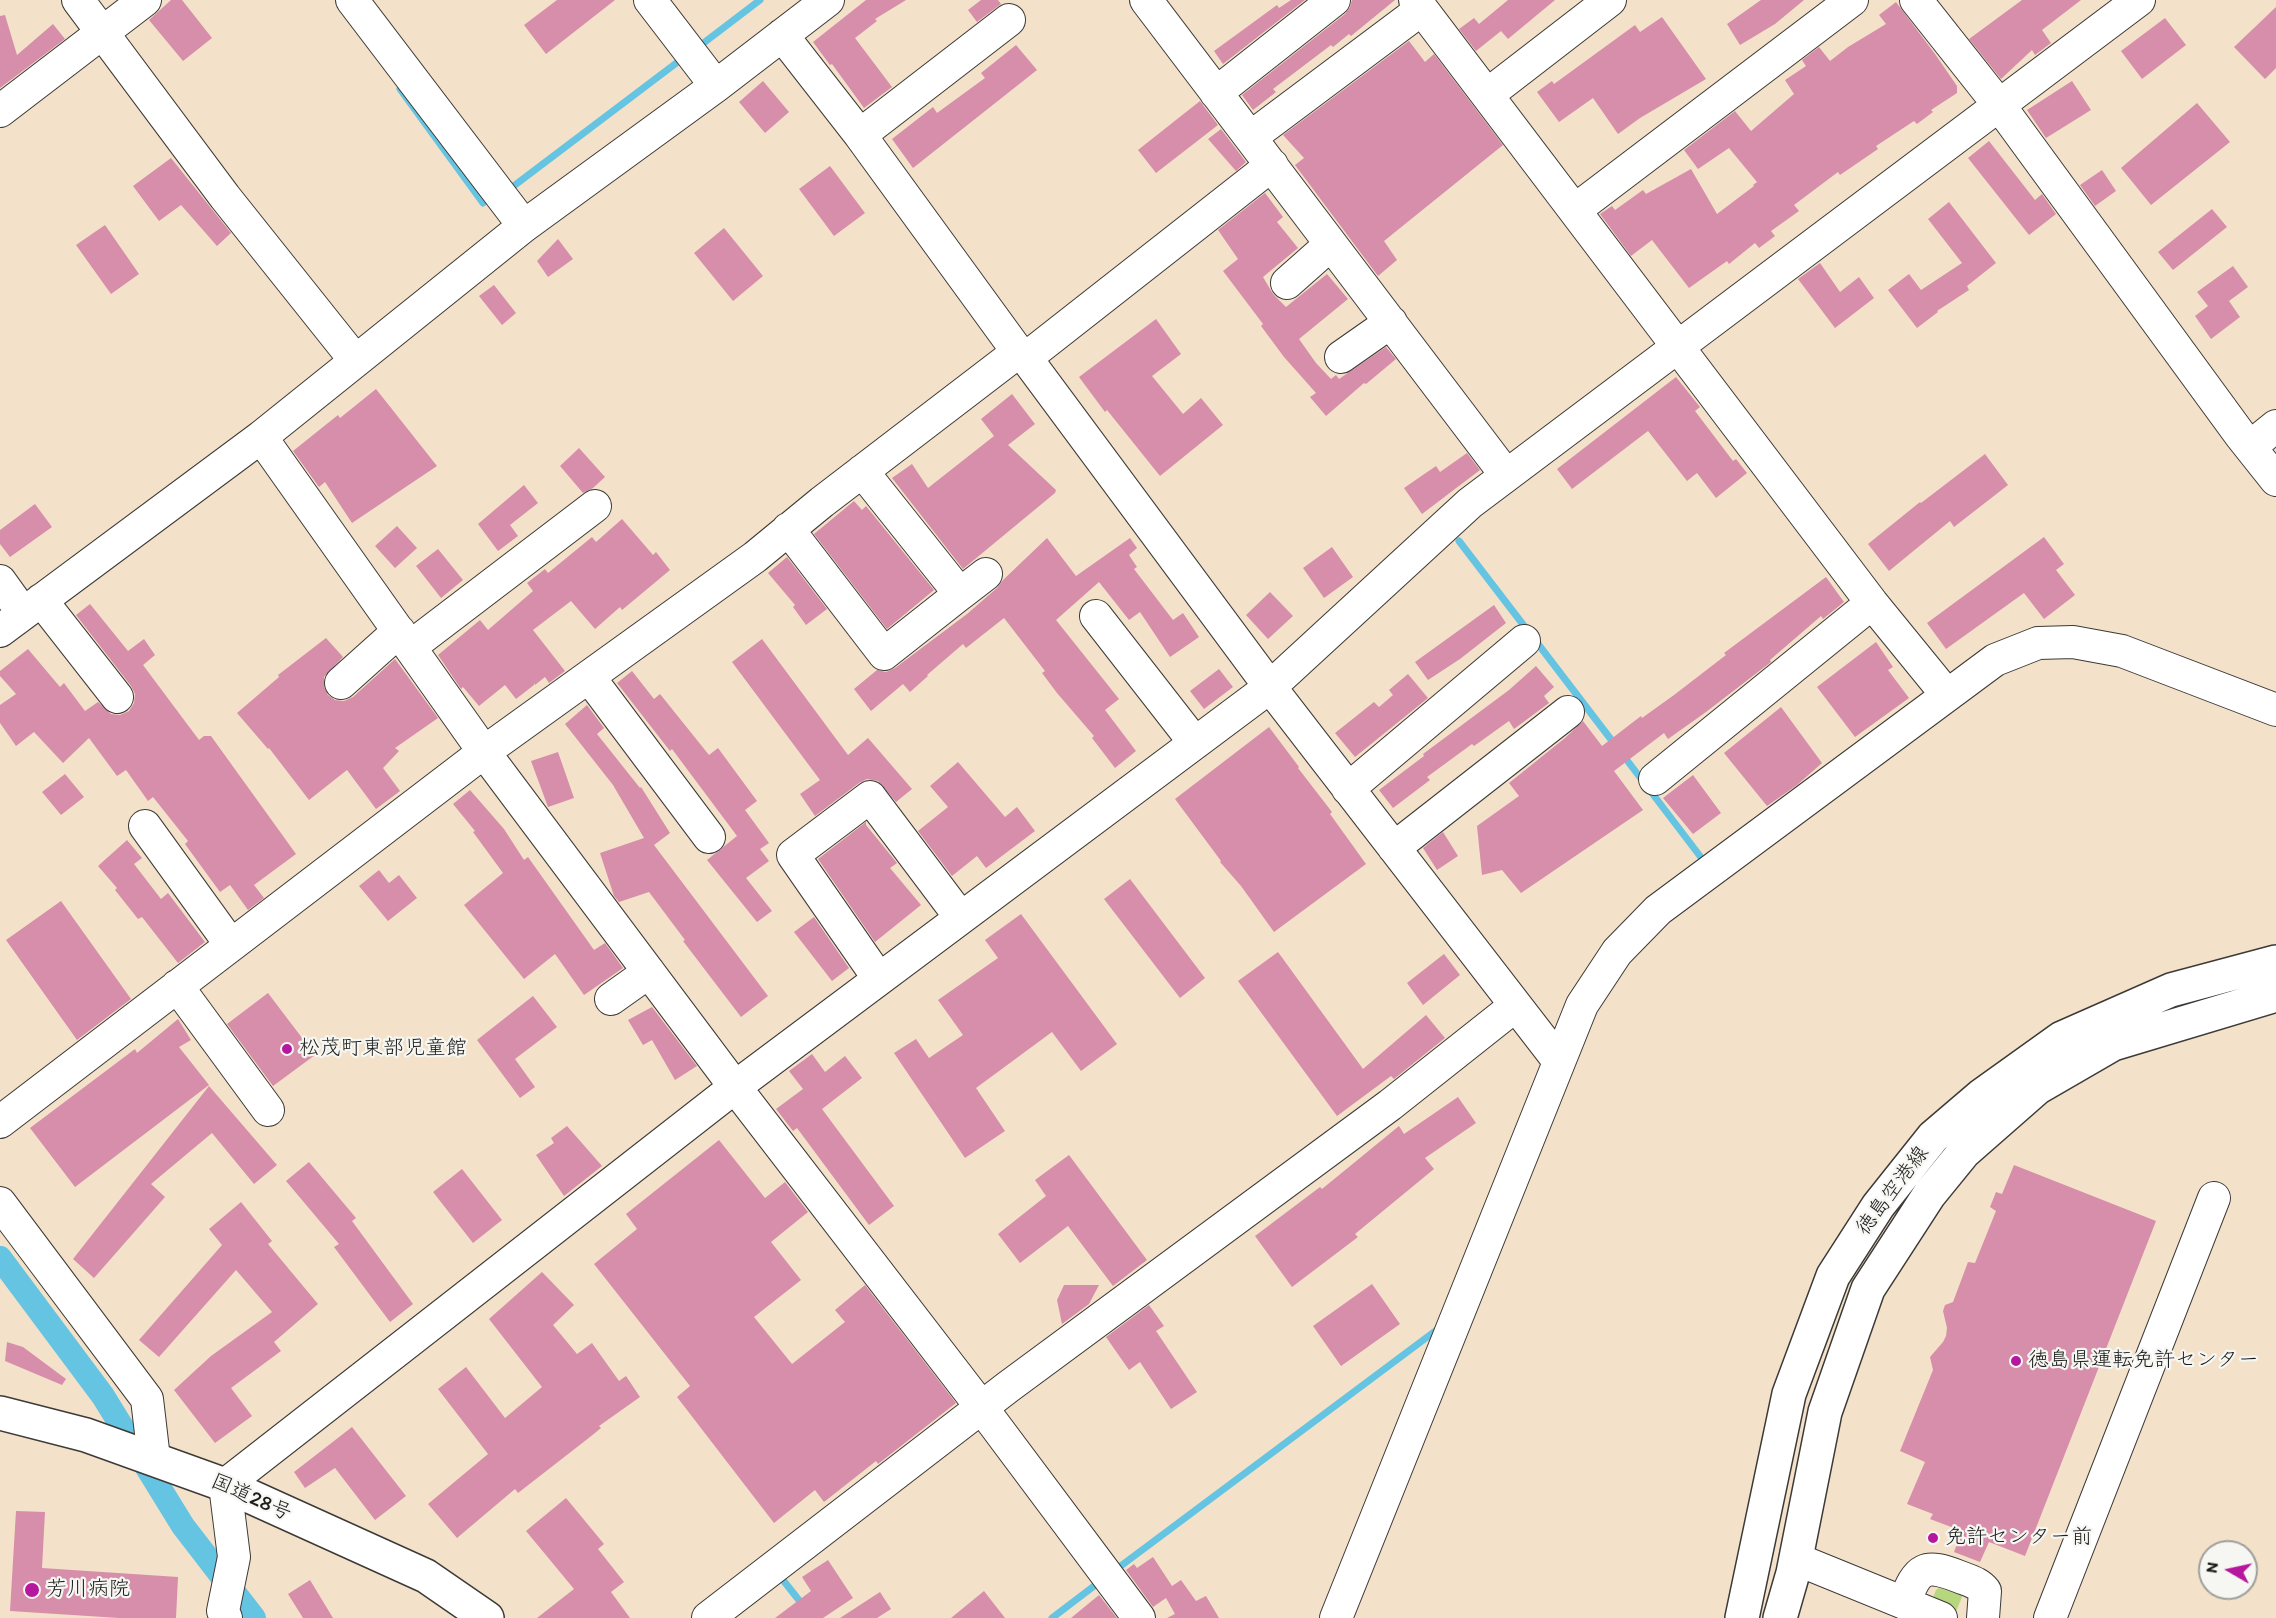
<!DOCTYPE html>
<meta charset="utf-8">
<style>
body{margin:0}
#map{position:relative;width:2276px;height:1618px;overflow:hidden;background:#f4e1ca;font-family:Itim,sans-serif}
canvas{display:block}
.north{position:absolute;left:2198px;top:1540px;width:60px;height:60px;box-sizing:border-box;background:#f6f6f2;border:2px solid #9f9f9c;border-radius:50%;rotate:279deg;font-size:16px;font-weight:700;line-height:24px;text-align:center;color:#1c1c1c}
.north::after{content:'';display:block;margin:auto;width:21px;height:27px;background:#b5179e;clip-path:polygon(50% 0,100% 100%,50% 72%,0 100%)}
</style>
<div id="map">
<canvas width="2276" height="1618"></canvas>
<div class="north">N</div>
</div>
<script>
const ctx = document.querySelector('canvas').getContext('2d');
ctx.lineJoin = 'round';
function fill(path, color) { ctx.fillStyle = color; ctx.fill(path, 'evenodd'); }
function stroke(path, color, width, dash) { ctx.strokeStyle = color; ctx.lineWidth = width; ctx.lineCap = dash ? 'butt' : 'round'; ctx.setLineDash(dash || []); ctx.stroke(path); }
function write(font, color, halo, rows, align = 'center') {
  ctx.font = font + ' Itim,"Klee One",sans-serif'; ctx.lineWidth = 4.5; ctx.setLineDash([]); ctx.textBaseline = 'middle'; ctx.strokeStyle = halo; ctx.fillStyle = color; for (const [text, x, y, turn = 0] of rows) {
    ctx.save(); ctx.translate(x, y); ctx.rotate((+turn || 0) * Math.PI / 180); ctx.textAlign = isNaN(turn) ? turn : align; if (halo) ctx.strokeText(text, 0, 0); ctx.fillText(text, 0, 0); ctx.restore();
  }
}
fill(new Path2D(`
 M1939,1588L1961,1594L1962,1597L1955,1614L1932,1600L1936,1590Z`), '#b7d77e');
stroke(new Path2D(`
 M697,48L760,0
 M400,89L483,203
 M509,186L511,188L683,58
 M1459,541L1528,631
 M1535,640L1616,746
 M1623,755L1703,860
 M1114,1571L1438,1329
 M783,1580L813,1618
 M254,1618V1617
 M1052,1618L1102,1580`), '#64c4e2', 7);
stroke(new Path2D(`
 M0,1258L103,1396L183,1526L254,1618`), '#64c4e2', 24);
fill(new Path2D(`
 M171,0H182L212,38L183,61L149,20Z
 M557,0H615L546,54L524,25Z
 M866,0H906L875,19L877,21L855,38L892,87L864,108L832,64L830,65L813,42Z
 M981,0H998L1001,4L977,22L968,10Z
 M1291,0H1305L1223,64L1214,51L1277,5L1279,8Z
 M1352,0H1395L1351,36L1349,34L1333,47L1331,45L1273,89L1276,92L1253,110L1242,95L1345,14L1350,7Z
 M1508,0H1555L1508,39L1501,31L1476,51L1459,29L1474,18L1479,24Z
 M1761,0H1804L1775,24L1740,45L1727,24Z
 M2022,0H2081L2042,30L2051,43L2035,55L2032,50L2001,79L1969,39Z
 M1896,2L1935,54L1957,86V93L1931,110L1933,112L1917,124L1914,121L1876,146L1878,149L1840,175L1838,172L1794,205L1799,211L1771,231L1775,236L1759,248L1755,243L1729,264L1727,261L1689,288L1652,240L1631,256L1600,214L1612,206L1615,210L1643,190L1646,194L1691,169L1717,214L1754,186L1753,185L1757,182L1729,148L1698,169L1684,150L1735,111L1751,131L1794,94L1785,80L1806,66L1802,60L1819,47L1830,61L1848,47L1886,24L1879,15Z
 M2276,7V68L2265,79L2234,47Z
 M5,15L17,55L53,24L65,39L0,88V16Z
 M1662,17L1706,79L1640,118L1618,134L1593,98L1559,122L1537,92L1552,81L1554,84L1635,25L1640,32Z
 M2165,18L2186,45L2142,79L2121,51Z
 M1409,41L1425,62L1434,54L1503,145L1384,241L1397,260L1378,276L1295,165L1304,158L1283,135Z
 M1016,45L1037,70L913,168L892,139L933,107L937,113L985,78L981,73Z
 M763,81L789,112L765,133L739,102Z
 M2072,81L2091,110L2046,138L2027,110Z
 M1200,101L1218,125L1156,173L1138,150Z
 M2197,103L2230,142L2151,205L2121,168Z
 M1221,129L1246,162L1236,171L1208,139Z
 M1989,141L2035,200L2042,194L2056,214L2029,235L1968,158Z
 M171,158L231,233L217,246L181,205L159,221L133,186Z
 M830,166L865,213L834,236L799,189Z
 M2102,170L2116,191L2095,206L2080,185Z
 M1265,193L1283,217L1277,222L1298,248L1263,277L1273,294L1286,307L1327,274L1348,299L1299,339L1316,363L1331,379L1336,375L1339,379L1386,347L1396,359L1366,384L1364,383L1326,416L1310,397L1316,393L1284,357L1261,326L1263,324L1223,271L1238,259L1218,230Z
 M1949,202L1996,263L1967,286L1969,290L1937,311L1938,312L1917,328L1888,290L1909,274L1921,290L1962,263L1928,219Z
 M2212,209L2227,227L2173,270L2158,252Z
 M105,225L139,274L111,294L76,245Z
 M724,228L763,276L733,301L694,253Z
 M558,239L573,259L548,277L537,261Z
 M1820,263L1840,292L1859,277L1874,298L1835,328L1798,279Z
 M2233,266L2248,287L2229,301L2240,317L2211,339L2195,316L2208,306L2197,292Z
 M494,285L516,313L502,325L479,296Z
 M1156,319L1181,354L1152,376L1183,414L1201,398L1223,425L1160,476L1107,410L1105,412L1079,377Z
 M1676,377L1700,407L1695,411L1733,461L1736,459L1747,473L1716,498L1697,473L1687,481L1648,431L1572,489L1557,469Z
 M376,389L437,466L352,523L325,482L319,487L293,451L338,415L340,418Z
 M1012,394L1035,424L1008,445L1056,490L1055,493L963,569L892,478L912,464L928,488L994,436L981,419Z
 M579,448L605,477L593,488L583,493L560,466Z
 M1467,453L1480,470L1422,514L1404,488L1436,466L1440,472Z
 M1985,454L2008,485L1954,527L1950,521L1889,571L1868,544L1920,502L1921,503Z
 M524,485L538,503L510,525L518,536L498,551L478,524Z
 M854,501L862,510L866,506L934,590L887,629L814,534Z
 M35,504L52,527L10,557L0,544V530Z
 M622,519L653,555L656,552L670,570L622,610L620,607L595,629L571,601L533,630L565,671L549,683L545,677L535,685L534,683V685L516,699L505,685L479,706L463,687L461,689L438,655L480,620L488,630L533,591L527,583L545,569L548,573L592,537L596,542Z
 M397,526L417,548L395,568L375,546Z
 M2044,537L2064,564L2056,570L2075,595L2044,619L2024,593L1946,649L1927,623Z
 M1047,538L1076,576L1130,538L1137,548L1129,555L1137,567L1134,569L1173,620L1183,613L1199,637L1170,657L1140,612L1129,620L1099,582L1056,620L1119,699L1105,710L1136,751L1115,768L1092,738L1094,736L1057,693L1042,673L1045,671L1004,618L966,648L963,644L927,675L928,676L910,692L903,684L871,711L854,689L877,670L886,672L895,668L967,614L997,588L1003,580Z
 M1332,547L1353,577L1324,598L1303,568Z
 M438,549L463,580L441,598L416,566Z
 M787,557L827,609L806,625L793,607L795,605L768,573Z
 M1826,577L1844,602L1823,619L1821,616L1770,660L1771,662L1706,712L1668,739L1664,733L1614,771L1643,810L1521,893L1502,870L1482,875L1477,826L1519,796L1509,783L1565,738L1583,721L1602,746L1641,716L1642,718L1674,695L1726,655L1724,653Z
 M1270,592L1293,616L1268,639L1246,615Z
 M90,604L128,651L144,639L155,655L143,665L199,740L204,736H211L296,854L254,885L264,898L248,910L230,885L220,892L185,844L188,841L153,797L148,801L126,770L117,776L89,738L63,763L34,732L16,746L0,723V705L16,694L0,676V671L28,649L60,687L64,683L85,711L98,702L111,714L120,715L129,711L134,703L135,694L131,686L76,615Z
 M1494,605L1506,623L1460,659L1428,680L1415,662Z
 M326,638L343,657L324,677V687L328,695L335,700L344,701L353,697L395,659L438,718L395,748L399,751L383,768L400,791L376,809L347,770L309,800L269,748L268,749L237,713L279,677L278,675Z
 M762,639L848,755L868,738L912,789L896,802L878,781L867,779L859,783L815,816L800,794L820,780L732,662Z
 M1876,642L1893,667L1888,670L1909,698L1855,737L1817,687Z
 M1536,666L1554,687L1544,696L1549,703L1514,729L1509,721L1474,746L1472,744L1427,777L1430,780L1393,808L1379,790L1424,756L1423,754L1509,690Z
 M1219,669L1233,687L1204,709L1190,691Z
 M632,671L654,699L660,694L709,755L718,748L757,801L745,810L769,843L760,849L769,861L746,878L772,911L757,922L707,860L737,836L672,749L670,751L617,683Z
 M1408,674L1428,698L1355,757L1335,733L1374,702L1379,707L1393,695L1389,690Z
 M587,705L604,728L597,734L640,788L641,787L670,833L654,845L768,996L741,1017L683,941L685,940L649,892L619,902L614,896L600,853L644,838L613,785L565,724Z
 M1781,707L1822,763L1797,785L1767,806L1724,753Z
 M1269,727L1299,767L1298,768L1332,812L1330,814L1366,864L1274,932L1241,886L1220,862L1221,861L1175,799Z
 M558,752L574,798L548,807L531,761Z
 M958,762L1005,817L1017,807L1035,831L986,868L977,856L952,876L918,831L948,807L930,786Z
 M65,774L84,797L61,815L42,792Z
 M1693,775L1721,813L1693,834L1663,798Z
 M470,790L504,829L524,860L528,857L594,950L605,943L623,968L584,995L555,954L524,979L464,905L503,873L473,832L475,831L453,804Z
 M866,822V825L897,863L890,868L921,905L875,942L818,859Z
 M1443,832L1458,856L1437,870L1423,848Z
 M127,840L142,858L134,864L161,899L168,893L205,942L178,963L142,917L138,919L115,890L117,888L98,866Z
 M379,870L389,883L399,875L417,898L388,921L359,886Z
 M1130,879L1205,978L1180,998L1104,899Z
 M61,901L131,999L77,1040L6,940Z
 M1021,914L1117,1044L1081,1071L1052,1032L976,1088L1005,1131L965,1158L894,1053L916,1039L929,1058L963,1035L938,1000L998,958L985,940Z
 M814,917L849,968L832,981L794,932Z
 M1278,952L1363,1069L1426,1015L1445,1038L1394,1079L1391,1076L1337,1116L1238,981Z
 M1444,954L1460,975L1423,1005L1407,983Z
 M268,993L315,1055L273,1086L227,1024Z
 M533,996L557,1027L515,1059L535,1087L520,1098L477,1040Z
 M652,1007L697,1066L675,1080L652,1040L643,1045L628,1020Z
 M178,1019L191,1040L179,1047L209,1085L75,1187L30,1128L135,1049L137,1053Z
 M812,1054L825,1072L845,1056L862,1078L822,1109L894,1206L869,1225L797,1128L793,1131L776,1109L803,1089L789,1071Z
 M209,1086L277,1165L254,1184L212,1133L151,1184L165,1197L94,1278L73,1259Z
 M1458,1097L1476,1123L1425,1158L1434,1169L1355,1234L1358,1237L1292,1287L1255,1236L1320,1187L1322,1189L1399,1126L1404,1134Z
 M567,1126L602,1166L564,1196L536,1155L554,1143L551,1138Z
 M719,1140L765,1198L785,1182L808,1212L771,1242L801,1280L754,1317L792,1364L845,1322L835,1310L865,1285L956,1403L878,1464L876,1461L824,1502L815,1490L774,1523L677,1397L690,1386L594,1264L637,1229L626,1214Z
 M1069,1155L1147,1260L1113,1286L1068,1226L1020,1263L998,1234L1046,1196L1035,1180Z
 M309,1162L356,1218L352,1221L413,1304L390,1322L334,1247L339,1244L286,1181Z
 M2014,1165L2156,1221L2025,1556L1989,1542L1980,1562L1954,1552L1962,1531L1930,1519L1933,1514L1907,1504L1925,1462L1900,1451L1933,1370L1930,1357L1943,1342L1946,1336L1947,1328L1943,1311L1945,1305L1953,1302L1968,1262L1975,1263L1996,1211L1990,1207L1996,1192L2002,1194Z
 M462,1169L502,1220L473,1243L433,1192Z
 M241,1202L272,1241L268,1244L318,1304L274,1342L281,1351L231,1388L252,1416L215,1443L174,1390L211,1356L272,1312L236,1270L159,1357L139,1340L222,1245L209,1229Z
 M542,1272L574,1305L553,1325L577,1354L592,1343L619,1381L626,1376L640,1397L599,1426L601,1428L590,1437L518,1493L515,1489L457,1538L428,1504L488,1454L438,1389L466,1367L505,1418L542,1387L489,1319Z
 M1372,1284L1400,1324L1341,1366L1313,1326Z
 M1064,1285H1099L1089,1304L1062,1324L1057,1300Z
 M1149,1305L1164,1326L1156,1331L1197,1392L1171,1409L1140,1362L1129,1370L1106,1337Z
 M7,1342L23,1347L66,1379L62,1385L5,1361Z
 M352,1427L406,1496L375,1520L335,1468L305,1488L294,1472Z
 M566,1498L604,1544L598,1549L624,1582L611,1592L630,1618H537L574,1589L526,1531Z
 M16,1511L45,1512L42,1568L178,1577L176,1618H119L10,1611Z
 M1153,1557L1172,1586L1181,1580L1196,1601L1206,1596L1219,1618H1167L1175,1614L1166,1598L1153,1607L1126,1570L1134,1564L1137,1568Z
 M828,1560L853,1598L823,1618H775L811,1591L802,1577Z
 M310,1580L333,1618H303L288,1594Z
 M984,1591L1005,1618H951Z
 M880,1592L891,1609L877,1618H840Z
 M1099,1595L1117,1618H1071Z`), '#d68eaa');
const minor = new Path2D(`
 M78,0L225,197L355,360
 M352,0L524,226
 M650,0L716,86
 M1146,0L1506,475
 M1415,0L1872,603L1947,695
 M1916,0L1999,105L2241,436L2276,480
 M782,35L860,135L1018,352L1026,358L1270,687L1558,1060
 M1216,93L1334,0
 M1487,95L1610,0
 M0,111L145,0
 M860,135L1009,20
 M1251,137L1422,9
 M1575,210L1852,0
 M1287,283L1331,244
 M1341,357L1391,322
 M1026,358L1272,165
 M261,437L484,752L735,1087L982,1408L1139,1618
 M2250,447L2276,426
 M788,529L884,654L960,594L862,471
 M0,581L23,613
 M960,594L986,574
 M41,600L117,697
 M1096,616L1195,743
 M0,631L261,437L524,226L716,86L828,0
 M410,647L595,506
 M589,677L709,837
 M341,683L399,631
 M1655,779L1872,603
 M1348,789L1524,641
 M145,826L231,945
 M1394,848L1568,712
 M879,979L793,855L870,797L961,918
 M177,986L268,1110
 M611,999L649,972
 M0,1122L484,752L755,557L822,502L1018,352
 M0,1203L147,1399L154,1459
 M1796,1559L1941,1618
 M1904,1603C1918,1567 1924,1563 1960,1577C1970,1581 1979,1583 1985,1591L1983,1618
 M226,1618L223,1611L234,1557L225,1485L735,1087L1270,687L1470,503L2139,0
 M708,1618L1008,1387L1390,1105L1515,1006
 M1336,1618L1582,1005L1617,952L1658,910L1995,660L2038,643L2073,642L2122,651L2276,710
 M2050,1618L2214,1198`);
const major = new Path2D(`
 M1742,1618L1789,1394L1833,1276L1878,1206L1933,1137L1981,1096L2062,1038L2171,990L2276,962
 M1780,1618L1793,1573L1825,1412L1868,1289L1929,1195L1964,1152L2037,1088L2113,1044L2276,995`);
const highway = new Path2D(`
 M0,1413L86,1435L225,1485L426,1576L487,1618`);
stroke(minor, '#3c3a36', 34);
stroke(major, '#3c3a36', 36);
stroke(highway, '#3c3a36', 36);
stroke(minor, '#fff', 32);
stroke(major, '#fff', 33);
stroke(highway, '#fff', 33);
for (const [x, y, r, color] of [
 [287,1049,6,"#b5179e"],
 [2016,1361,6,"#b5179e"],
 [1933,1538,6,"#b5179e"],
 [32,1590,8,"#b5179e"]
]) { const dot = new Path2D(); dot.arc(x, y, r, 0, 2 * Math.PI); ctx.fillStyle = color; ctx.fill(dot); stroke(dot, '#f6f6f2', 2); }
write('21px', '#1c1c1c', '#f6f6f2', [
 ["松茂町東部児童館",299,1049],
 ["徳島県運転免許センター",2028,1361],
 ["免許センター前",1945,1538],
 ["芳川病院",46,1590]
], 'left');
write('21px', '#1c1c1c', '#f6f6f2', [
 ["徳島空港線",1893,1191,-53],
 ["国道28号",251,1498,24]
]);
</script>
